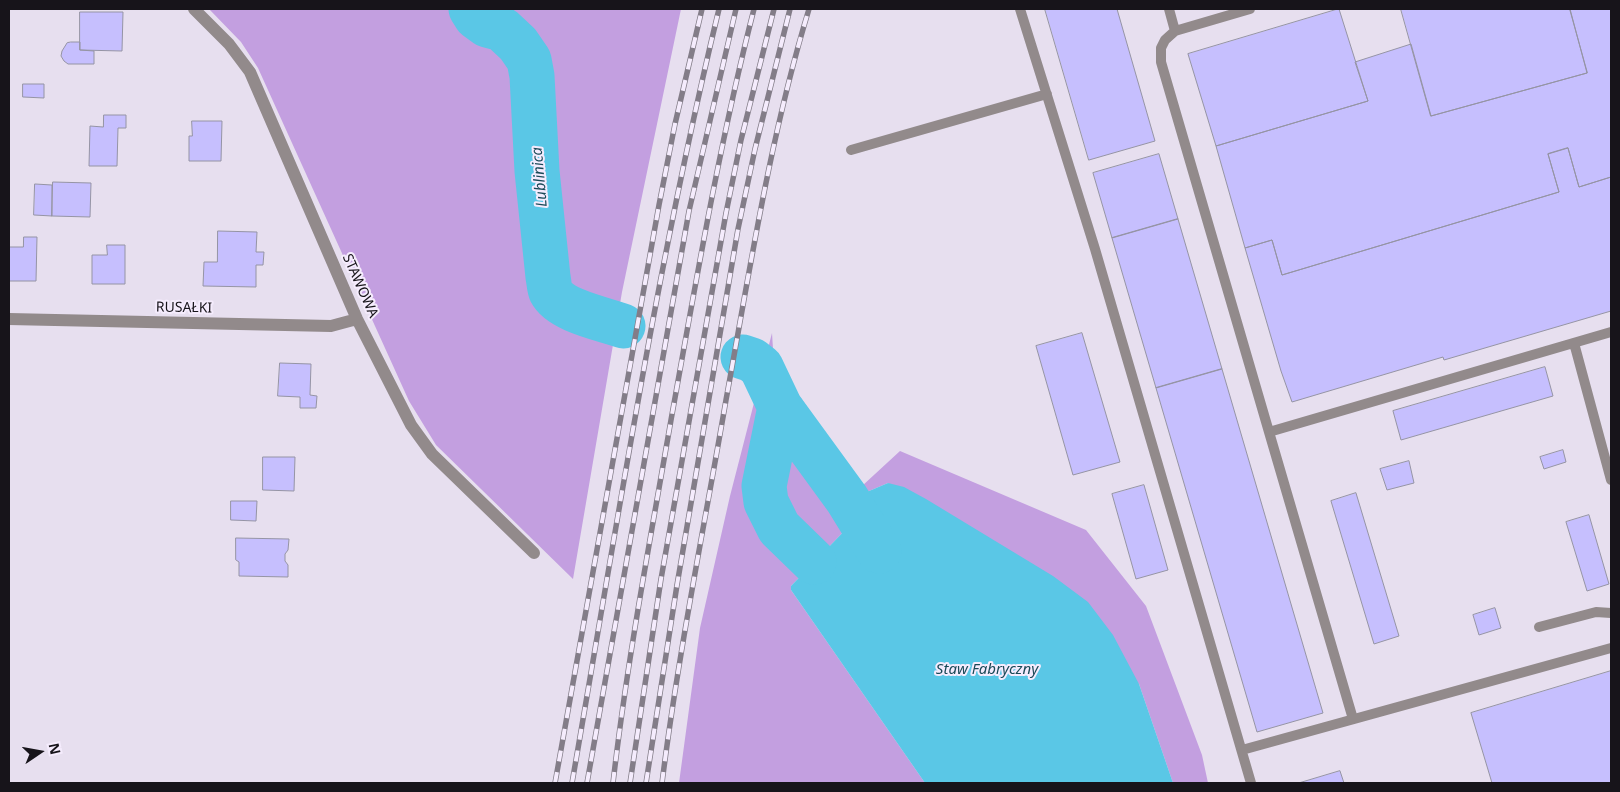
<!DOCTYPE html>
<meta charset="utf-8">
<style>
body{margin:0}
#map{position:relative;width:1620px;height:792px;overflow:hidden;background:#e7dfef;font-family:"Noto Sans",sans-serif}
canvas{display:block}
.frame{position:absolute;inset:0;border:10px solid #17141a;pointer-events:none}
.north{position:absolute;left:15px;top:727px;width:50px;height:50px;-webkit-text-stroke:4px #f5ecfd;paint-order:stroke;rotate:78deg;font-size:14px;font-weight:700;line-height:20px;text-align:center;color:#17141a}
.north::after{content:'';display:block;margin:auto;width:18px;height:22px;background:#17141a;clip-path:polygon(50% 0,100% 100%,50% 72%,0 100%)}
</style>
<div id="map">
<canvas width="1620" height="792"></canvas>
<div class="frame"></div>
<div class="north">N</div>
</div>
<script>
const ctx = document.querySelector('canvas').getContext('2d');
ctx.lineJoin = 'round';
function fill(path, color) { ctx.fillStyle = color; ctx.fill(path, 'evenodd'); }
function stroke(path, color, width, dash) { ctx.strokeStyle = color; ctx.lineWidth = width; ctx.lineCap = dash ? 'butt' : 'round'; ctx.setLineDash(dash || []); ctx.stroke(path); }
function write(font, color, halo, rows, align = 'center') {
  ctx.font = font + ' "Noto Sans",sans-serif'; ctx.lineWidth = 4; ctx.setLineDash([]); ctx.textBaseline = 'middle'; ctx.strokeStyle = halo; ctx.fillStyle = color; for (const [text, x, y, turn = 0] of rows) {
    ctx.save(); ctx.translate(x, y); ctx.rotate((+turn || 0) * Math.PI / 180); ctx.textAlign = isNaN(turn) ? turn : align; if (halo) ctx.strokeText(text, 0, 0); ctx.fillText(text, 0, 0); ctx.restore();
  }
}
fill(new Path2D(`
 M209,9H681L622,292L573,579L436,445L409,401L258,68L241,42Z
 M772,333L773,349L778,365L862,486L900,451L1086,530L1146,606L1202,755L1208,783H1173L1139,684L888,483L862,494L858,495L853,491L841,504L851,524L791,586V590L925,783H679L700,628L730,496Z`), '#c39fe0');
fill(new Path2D(`
 M888,483L904,487L926,499L1053,576L1088,602L1113,635L1139,684L1173,783H925L791,590V586L851,524L841,504L853,491L858,495L862,494Z`), '#5ac7e6');
stroke(new Path2D(`
 M471,9L476,17L487,25L502,29L518,44L529,60L532,76L537,171L548,277C549,281 549,288 551,292C561,311 604,319 623,326
 M743,357L752,360L761,367L780,407L847,499L879,551
 M780,407L764,486L766,502L779,528L814,562`), '#5ac7e6', 45);
const building = new Path2D(`
 M1045,9H1117L1155,141L1089,160Z
 M1339,9L1368,101L1216,146L1188,54Z
 M1401,9H1570L1587,73L1431,116Z
 M1570,9H1611V177L1579,187L1568,148L1548,154L1559,192L1282,275L1272,240L1245,248L1216,146L1368,101L1355,62L1411,44L1431,116L1587,73Z
 M80,12H123L122,51L80,50Z
 M71,42H80V50L94,51V64H68L64,61L61,56L62,51L67,43Z
 M23,84H44V98L23,97Z
 M104,115H126V128H118L117,166H89L90,126L103,127Z
 M192,121H222L221,161H189V136H192Z
 M1568,148L1579,187L1611,177V311L1444,360L1443,357L1292,402L1281,371L1245,248L1272,240L1282,275L1559,192L1548,154Z
 M1159,154L1178,219L1112,238L1093,173Z
 M53,182L91,183L90,217L52,216Z
 M35,184L52,185V216L34,215Z
 M1178,219L1222,369L1156,388L1112,238Z
 M218,231L257,232L256,252H264L263,265H256V287L203,286L204,262H217Z
 M24,237H37L36,281H9V247H23Z
 M107,245H125V284H92V255H107Z
 M1082,333L1120,462L1073,475L1036,346Z
 M280,363L311,364L310,395L317,396L316,408H300V397L278,396Z
 M1545,367L1553,396L1401,440L1393,411Z
 M1222,369L1323,713L1257,732L1156,388Z
 M1563,450L1566,462L1544,469L1540,457Z
 M263,457H295L294,491L263,490Z
 M1409,461L1414,483L1387,490L1380,469Z
 M1144,485L1168,570L1136,579L1112,494Z
 M1356,493L1399,636L1374,644L1331,501Z
 M231,501H257L256,521L231,520Z
 M1589,515L1609,584L1587,591L1566,522Z
 M236,538L289,539L288,550L285,554V561L288,565V577L239,576V562L236,560Z
 M1495,608L1501,628L1479,635L1473,615Z
 M1611,671V783H1492L1471,713Z
 M1340,771L1344,783H1299Z`);
fill(building, '#c6bffe');
stroke(building, '#9594a4', 1);
stroke(new Path2D(`
 M1020,9L1095,249L1251,783
 M1169,9L1175,31
 M1250,9L1175,31L1165,40L1161,48V62L1269,432
 M851,150L1047,94
 M1574,343L1611,480
 M1539,627L1596,612L1611,613
 M1353,719L1269,432L1611,332
 M1242,750L1611,648`), '#928a8b', 10);
stroke(new Path2D(`
 M194,9L229,44L250,72L357,319L411,425L432,454L534,553
 M9,319L331,326L357,319`), '#928a8b', 12);
const rail = new Path2D(`
 M555,783L659,205L675,124L702,9
 M572,783C617,525 657,264 719,9
 M587,783L689,211L736,9
 M613,783C627,661 650,541 671,420C696,282 719,145 754,9
 M630,783L661,579L726,213L741,140L774,9
 M646,783L677,585L738,229L755,149L790,9
 M662,783C678,655 704,528 726,400C750,269 770,137 809,9`);
stroke(rail, '#837d88', 5.5);
stroke(rail, '#f5ecfd', 4, [11]);
write('14px', '#17141a', '#f5ecfd', [
 ["STAWOWA",360,286,66],
 ["RUSAŁKI",184,308,1]
]);
write('italic 15px', '#1a4957', '#f5ecfd', [
 ["Lublinica",540,177,-95],
 ["Staw Fabryczny",987,670]
]);
</script>
